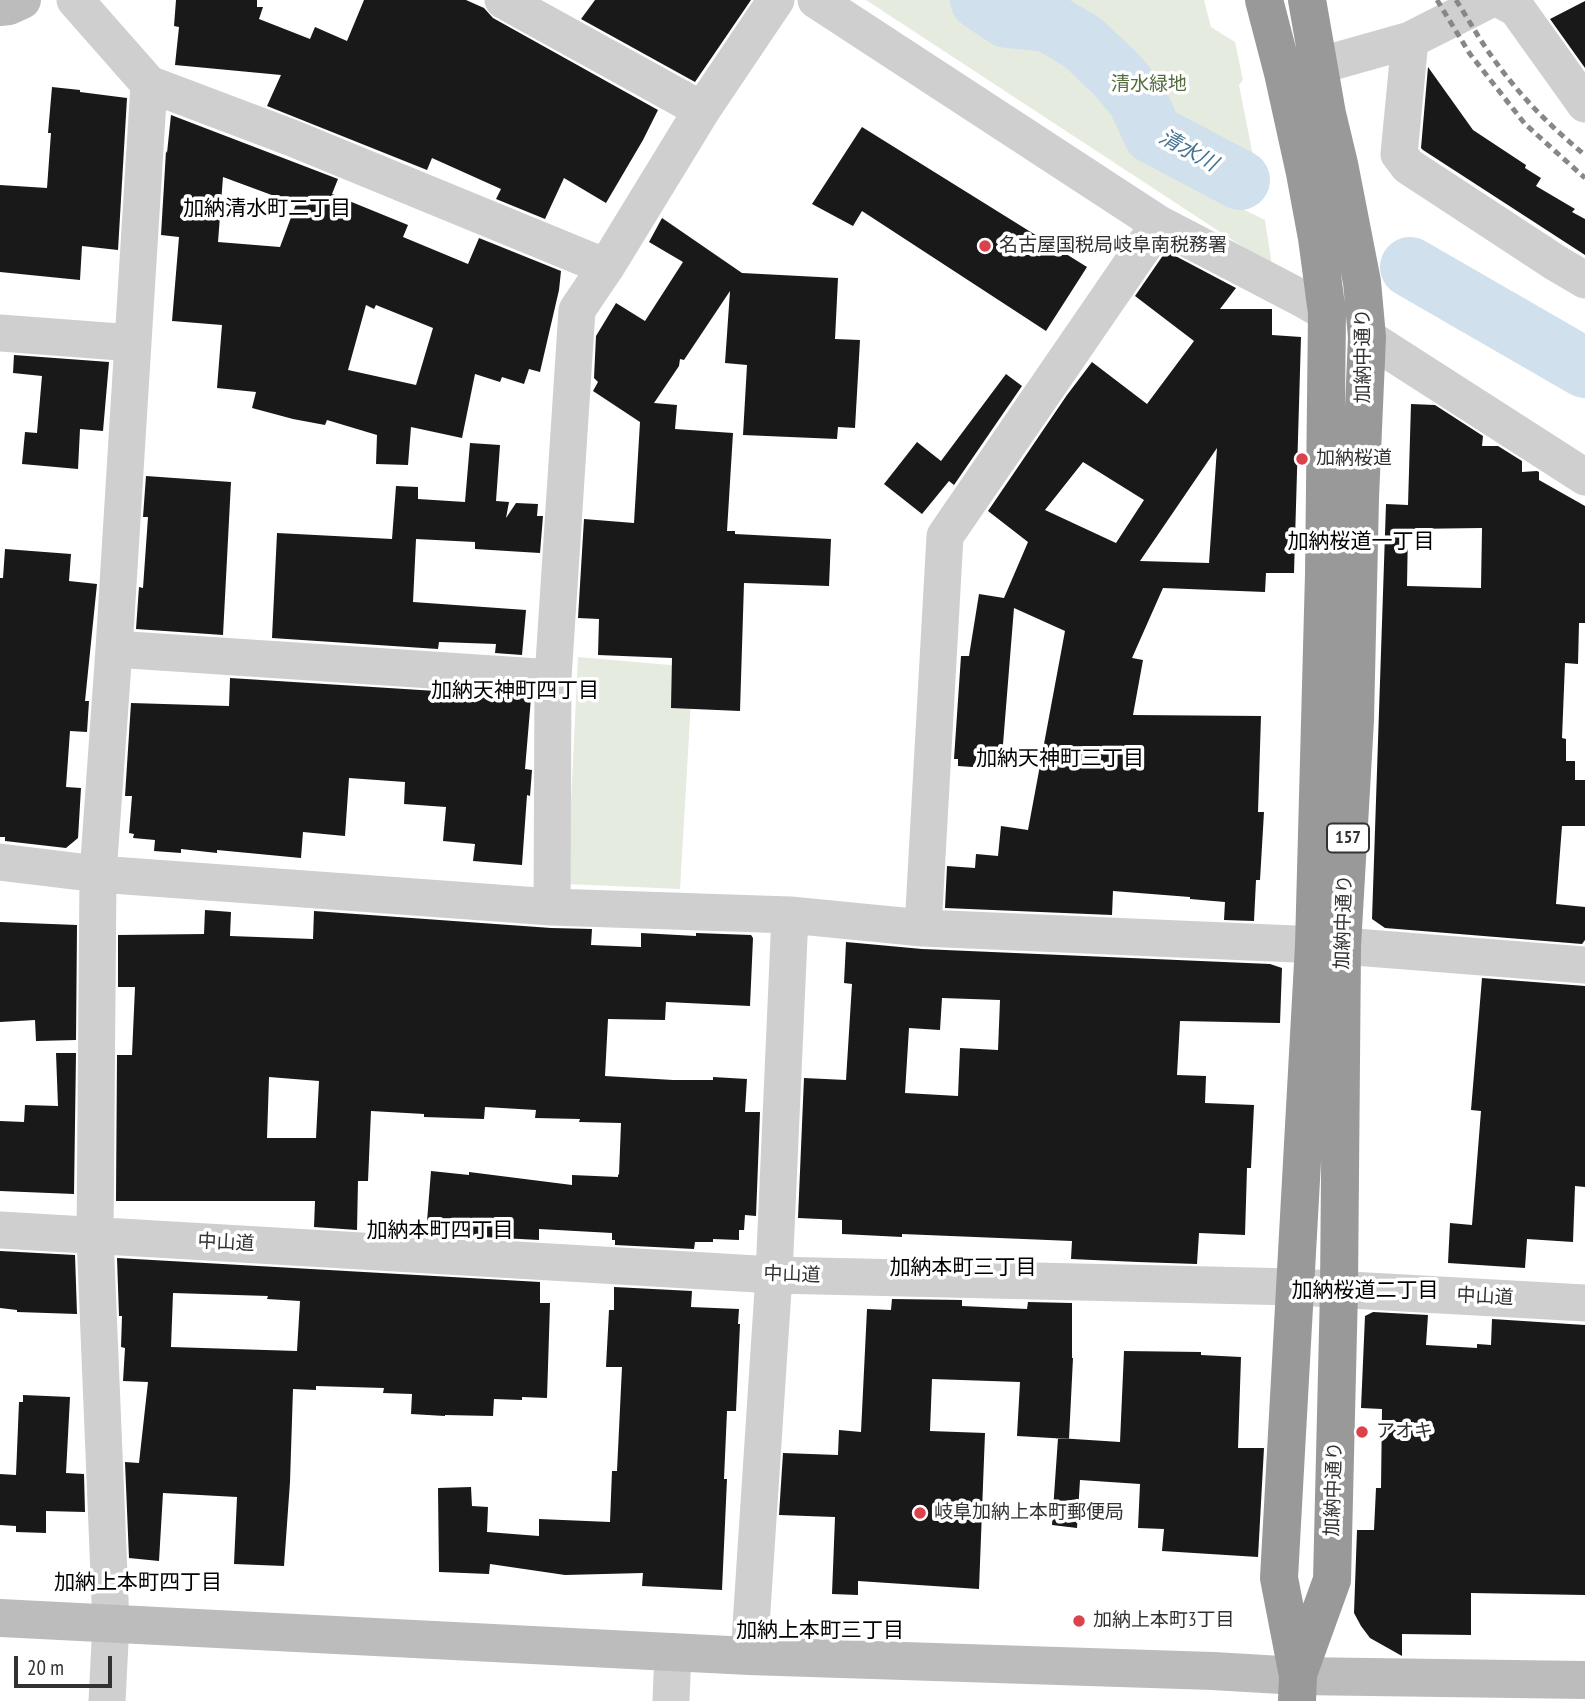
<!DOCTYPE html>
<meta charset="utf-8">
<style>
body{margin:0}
#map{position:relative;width:1585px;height:1701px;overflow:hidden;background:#fff;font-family:"PT Sans Narrow",sans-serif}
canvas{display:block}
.scale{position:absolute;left:14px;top:1656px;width:98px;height:32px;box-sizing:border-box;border:4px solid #323232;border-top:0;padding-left:9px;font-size:21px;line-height:24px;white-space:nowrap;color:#323232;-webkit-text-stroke:5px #fff;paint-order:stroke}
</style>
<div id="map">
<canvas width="1585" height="1701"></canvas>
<div class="scale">20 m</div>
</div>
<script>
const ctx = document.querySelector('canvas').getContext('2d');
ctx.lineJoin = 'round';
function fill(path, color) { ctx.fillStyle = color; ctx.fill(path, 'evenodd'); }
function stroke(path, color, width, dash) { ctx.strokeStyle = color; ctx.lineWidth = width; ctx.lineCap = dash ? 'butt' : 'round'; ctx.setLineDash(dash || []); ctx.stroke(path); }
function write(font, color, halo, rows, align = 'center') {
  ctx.font = font + ' "PT Sans Narrow","Noto Sans JP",sans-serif'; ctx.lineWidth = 7; ctx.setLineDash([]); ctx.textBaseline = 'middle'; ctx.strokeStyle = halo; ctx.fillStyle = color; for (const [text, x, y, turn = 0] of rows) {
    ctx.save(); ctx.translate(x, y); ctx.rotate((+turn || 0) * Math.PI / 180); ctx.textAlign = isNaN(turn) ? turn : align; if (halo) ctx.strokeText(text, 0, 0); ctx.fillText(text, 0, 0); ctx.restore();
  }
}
fill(new Path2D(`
 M866,0H1204L1211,27L1235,42L1243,80L1239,85L1253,156L1228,202L1265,220L1272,266Z
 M578,657L693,667L680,889L567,884Z`), '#e5ebdf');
stroke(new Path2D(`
 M980,0L1007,18L1048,22L1082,42L1116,74L1137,99L1153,134L1240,180
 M1410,267L1585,368`), '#d0e0ec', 60);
fill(new Path2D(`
 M176,0H257V7H263L259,19L310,39L315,27L347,41L364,0H466L484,8L493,18L658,110L643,140L606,203L564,178L545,219L496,199L501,189L432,158L427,170L267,106L281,75L175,65L179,27L174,26Z
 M595,0H751L695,82L581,19Z
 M1585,1V68L1550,19Z
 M1428,67L1473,130L1526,165L1525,168L1541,178L1536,186L1575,209L1572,212L1585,219V255L1423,150L1421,148Z
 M52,87L80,90V92L127,98L118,250L82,246L80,280L0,272V185L47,188L51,133H48Z
 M171,115L338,179L332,194L408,225L403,237L468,264L479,238L561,271L559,290L540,372L529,369L524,384L502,377L500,382L475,374L462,438L411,427L408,465L376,464L377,435L327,420L325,425L293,419L252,408L256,392L217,388L222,325L172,321L179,237L161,235L166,151L167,153ZM223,177L296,204L280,247L218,242ZM366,305L374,309L376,305L433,328L416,385L348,370Z
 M862,127L1087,267L1046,331L862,211L853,226L812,204Z
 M662,218L742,273L838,278L835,339L860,340L855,428L838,427L837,439L743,435L747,365L725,363L730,291L684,360L680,359L679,366L654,403L677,405L675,429L733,433L727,531H735V534L831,539L829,586L744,583L740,711L671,708L672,658L598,655L599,619L578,618L584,519L634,523L640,422L593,391L598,382L594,378L596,336L616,303L645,321L683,262L649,242Z
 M1166,251L1236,288L1220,309H1272V335L1301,337L1294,573H1266L1265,592L1163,588L1132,658L1143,660L1133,715L1261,716L1258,812H1264L1260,880H1256L1254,921L1224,920L1225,902L1190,899V897L1113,891L1112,915L945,908L947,866L975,868L976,854L998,856L1001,826L1028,830L1065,631L1014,608L1001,769L958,766V759H954L961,656H969L979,594L1004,598L1028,542L988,511L1067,395L1092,362L1147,404L1194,341L1135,296ZM1217,448L1209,563L1140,561ZM1083,462L1144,500L1116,543L1045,510Z
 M14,355L109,362L103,431L80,429L78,469L22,464L25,432L37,433L42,376L13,373Z
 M1006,374L1022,386L954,485L949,481L922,514L884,484L917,442L941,461Z
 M1411,404L1435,405L1483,436L1482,446H1498L1522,461V472L1537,471L1539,472V480L1585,506V623H1579L1578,664L1565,663L1562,738L1566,739V761H1575V780H1585V826H1562L1556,904L1585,907V940L1582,944L1385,928L1372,919L1386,504L1408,505ZM1482,528L1481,588L1407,586L1408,529Z
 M470,443L500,445L496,501L509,502L506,518L516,503L538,504L537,516H543L540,553L475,549V542L416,539L413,602L526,610L522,655L495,653L496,644L439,642L438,649L272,638L277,533L392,539L396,486L418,487V499L465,502Z
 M146,476L231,482L223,635L136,629L139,587L143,588L148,517H143Z
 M5,549L71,554L69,581L97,584L85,701H89L87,732L70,731L66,787L81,788L78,838L66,848L5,841V837H0V578H3Z
 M230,678L436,691V693L531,698L525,769L532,770L530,796L527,795L522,865L473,861L475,844L443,841L446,807L404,804L405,782L349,778L345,836L303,832L301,858L217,850V853L181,849V853L154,851L155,840L133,838L134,834L129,833L132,796H125L131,703L229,706Z
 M205,910L231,912L230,936L313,939L314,911L551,928L592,929L591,945L641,947V933L696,936V933L751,935L753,938L750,1006L666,1002L665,1020L608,1019L605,1076L673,1080H713V1077L747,1079L745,1112H760L756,1216L745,1215L744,1230H739V1240L713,1239V1242H695L694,1249L615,1245V1240H612V1233L539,1229V1240L426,1234L431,1171L469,1175V1172L572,1185V1175L618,1177V1174L619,1175L621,1123L579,1122L580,1119L535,1118L536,1110L485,1107L484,1119L424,1117V1114L371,1111L368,1181H358L357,1230L314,1227L315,1201H116L117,1055H132L135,987H118V935L204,934ZM269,1077L319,1081L316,1138H267Z
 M0,922L77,925L76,1040L36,1041L35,1020L0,1022Z
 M846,942L922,949L1270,964L1282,968L1280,1023L1180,1021L1177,1075L1206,1076L1205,1103L1254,1105L1251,1168H1247L1245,1235L1199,1233L1197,1264L1138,1262L1071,1259L1072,1241L902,1234V1237L842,1234V1220L798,1218L804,1078L846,1080L852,984L844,983ZM942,998L1000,1000L998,1050L960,1048L958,1096L905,1093L909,1028L940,1030Z
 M1482,978L1585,986V1187L1575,1186L1573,1242L1527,1239L1525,1268L1448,1263L1450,1223L1472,1225L1481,1111L1471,1110Z
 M56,1053H76L74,1194L0,1191V1121L24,1122L25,1105L58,1106Z
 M0,1251L75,1255L77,1314L17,1312V1310L0,1308Z
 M117,1258L540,1282V1303H550L547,1398L522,1397V1400L494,1399L493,1416L445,1415V1416L411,1414L412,1394L383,1393L384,1388L316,1386V1390L293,1389L290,1482L284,1566L234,1564L237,1497L163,1493L159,1561L129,1558L125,1462L139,1463L148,1382L123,1381L125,1348L121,1347L122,1316H119ZM173,1293L268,1296L267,1299L300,1301L297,1351L171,1347Z
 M614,1287L692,1291L691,1307L739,1309L738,1324H740L736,1411H727L724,1479H727L722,1590L642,1586L643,1573L565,1575L490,1564L489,1574L439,1572L438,1488L471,1487L472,1506L488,1507L487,1532L539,1536V1519L610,1522L612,1471H617L622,1367H606L609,1310H614Z
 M892,1299L962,1300V1306L1027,1309L1028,1302L1072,1303V1358H1073L1069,1439L1017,1436L1020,1382L932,1379L930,1431L985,1433L979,1589L858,1581V1595L832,1594L835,1517L779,1515L783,1453L838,1455L839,1430L861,1432L867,1309L891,1310Z
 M1373,1312L1428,1315L1426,1345L1477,1348V1344L1491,1345L1492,1319L1585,1325V1595L1471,1593V1635L1402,1634V1656L1370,1638L1361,1626L1354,1613L1357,1530H1374L1376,1488H1381L1382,1409L1361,1408L1365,1316Z
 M1124,1351L1201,1352V1355L1241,1357L1238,1448H1264L1258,1557L1162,1551L1164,1529L1138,1528L1140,1484L1080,1480L1077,1528L1052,1525L1058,1438L1120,1442Z
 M23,1395L70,1397L66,1473L84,1474L85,1512L46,1511V1533L16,1532V1526L0,1525V1474L16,1475L19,1402H23Z`), '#191919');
stroke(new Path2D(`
 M75,0L149,84L292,138L606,267
 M503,0L702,110
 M816,0L1159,224L1299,297L1327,313
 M1501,0L1517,9L1585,104
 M1410,40L1399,154L1408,166L1556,263L1585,280
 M1318,66L1410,40L1489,0
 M0,333L133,343
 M1367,337L1585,477
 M114,649L553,678
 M0,862L98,874L552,907L790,915L923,928L1342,946L1585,965
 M552,907L553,678L577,310L606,267L702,110L776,0
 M923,928L945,536L1159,224
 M0,1230L774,1275L1296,1287L1585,1303
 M749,1656L774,1275L790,915
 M107,1701L111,1623L95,1236L98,874L114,649L149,84
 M671,1701L673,1652`), '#cfcfcf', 37);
stroke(new Path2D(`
 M0,7L9,6L22,0
 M0,1618L749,1656L1213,1671L1298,1676L1585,1680`), '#bcbcbc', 38);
stroke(new Path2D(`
 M1264,0L1283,73L1305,173L1317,238L1327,313L1324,574L1314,945L1279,1578L1298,1676L1297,1701
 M1298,1674L1332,1580L1339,1290L1342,946L1355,720L1360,498L1367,337L1362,282L1339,164L1327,114L1307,0`), '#999', 38);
stroke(new Path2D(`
 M1437,0L1470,54L1525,124L1585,178
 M1456,0C1470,22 1482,44 1498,65C1522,98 1553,129 1585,155`), '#878787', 5, [7, 5]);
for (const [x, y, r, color] of [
 [985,246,7,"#db424b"],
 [1302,459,7,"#db424b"],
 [1362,1432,7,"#db424b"],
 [920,1513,7,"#db424b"],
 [1079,1621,7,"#db424b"]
]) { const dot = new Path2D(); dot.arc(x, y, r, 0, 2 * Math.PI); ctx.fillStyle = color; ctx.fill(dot); stroke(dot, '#fff', 2.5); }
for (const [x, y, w] of [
 [1348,838,42]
]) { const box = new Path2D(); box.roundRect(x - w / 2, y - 14.5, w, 29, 5); ctx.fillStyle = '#fff'; ctx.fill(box); stroke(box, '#323232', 2); }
write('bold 18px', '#323232', null, [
 ["157",1348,838]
]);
write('19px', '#556c41', '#fff', [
 ["清水緑地",1149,85]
]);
write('19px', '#323232', '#fff', [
 ["名古屋国税局岐阜南税務署",999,246],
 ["加納桜道",1316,459],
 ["アオキ",1376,1432],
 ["岐阜加納上本町郵便局",934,1513],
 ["加納上本町3丁目",1093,1621]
], 'left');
write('19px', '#323232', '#fff', [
 ["加納中通り",1364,356,-90],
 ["加納中通り",1344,922,-88],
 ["中山道",226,1243,3],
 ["中山道",792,1275,2],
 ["中山道",1485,1297,3],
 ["加納中通り",1334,1489,-88]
]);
write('italic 21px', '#447290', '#fff', [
 ["清水川",1188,151,29]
]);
write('21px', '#000', '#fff', [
 ["加納清水町二丁目",267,209],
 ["加納桜道一丁目",1361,542],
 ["加納天神町四丁目",515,691],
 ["加納天神町三丁目",1060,759],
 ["加納本町四丁目",440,1231],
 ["加納本町三丁目",963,1268],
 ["加納桜道二丁目",1365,1291],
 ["加納上本町四丁目",138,1583],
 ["加納上本町三丁目",820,1631]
]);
</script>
